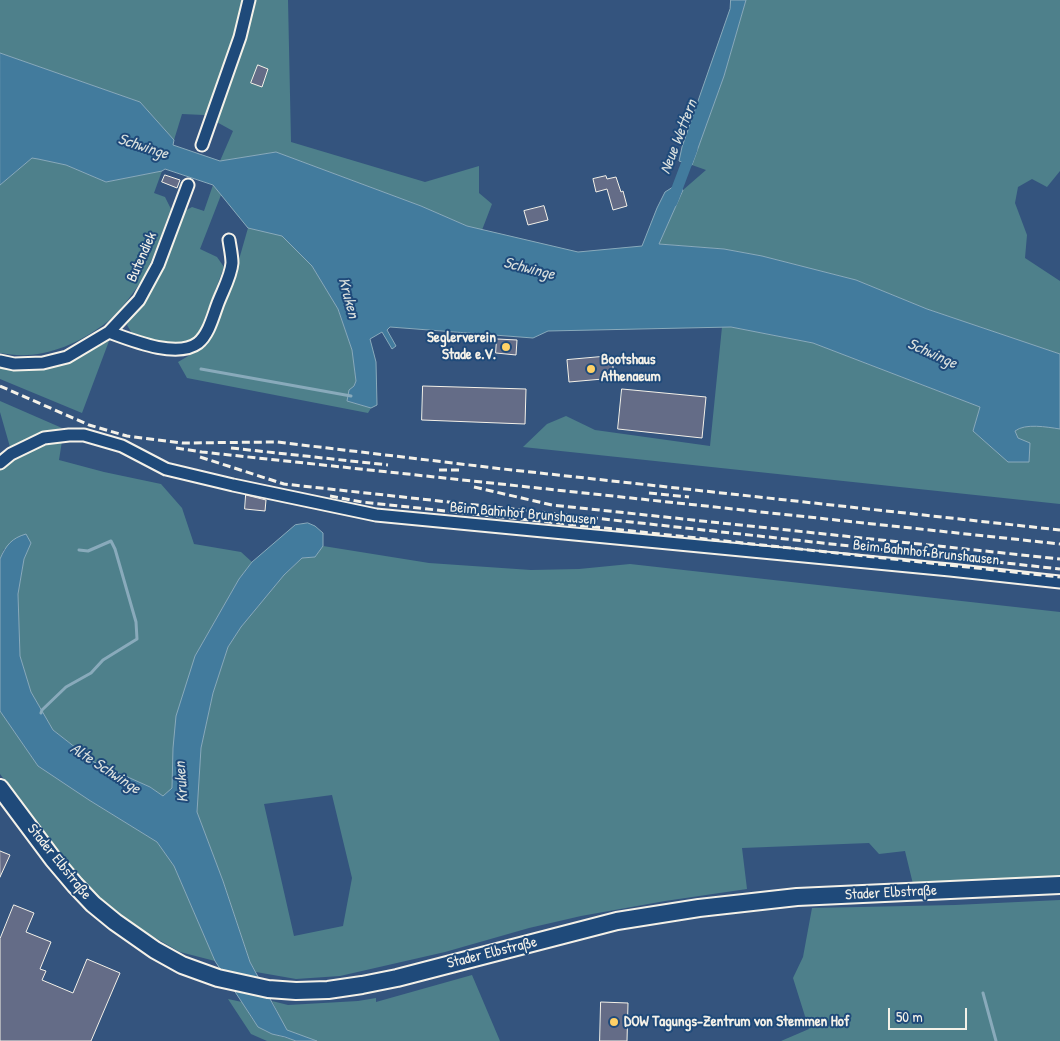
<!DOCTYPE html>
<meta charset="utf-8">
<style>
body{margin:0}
#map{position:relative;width:1060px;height:1041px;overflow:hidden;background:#34547e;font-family:"Patrick Hand",sans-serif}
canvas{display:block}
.scale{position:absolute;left:888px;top:1008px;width:79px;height:22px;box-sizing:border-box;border:2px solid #f4f1e8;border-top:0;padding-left:6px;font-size:15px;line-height:18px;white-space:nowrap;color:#f4f1e8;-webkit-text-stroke:4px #1f4a7a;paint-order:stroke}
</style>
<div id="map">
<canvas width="1060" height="1041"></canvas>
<div class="scale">50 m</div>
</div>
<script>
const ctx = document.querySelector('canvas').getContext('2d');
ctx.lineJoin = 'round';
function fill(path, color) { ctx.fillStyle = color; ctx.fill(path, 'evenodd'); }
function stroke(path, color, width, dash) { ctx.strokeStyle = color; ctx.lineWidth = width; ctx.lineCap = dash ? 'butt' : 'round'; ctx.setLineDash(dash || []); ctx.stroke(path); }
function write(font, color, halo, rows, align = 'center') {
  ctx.font = font + ' "Patrick Hand",sans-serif'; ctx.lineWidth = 4; ctx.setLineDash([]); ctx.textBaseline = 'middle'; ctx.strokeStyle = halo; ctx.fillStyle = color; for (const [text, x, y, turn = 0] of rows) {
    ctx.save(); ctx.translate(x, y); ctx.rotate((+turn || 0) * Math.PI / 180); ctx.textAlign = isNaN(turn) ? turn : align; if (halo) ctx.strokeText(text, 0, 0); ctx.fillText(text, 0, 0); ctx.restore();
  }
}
fill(new Path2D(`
 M0,0H288L291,142L425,182L479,166V193L492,204L482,230L467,226L421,206L276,152L220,161L233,131L204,115L182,114L174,140L140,102L0,53Z
 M746,0H1060V171L1047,187L1032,179L1018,187L1015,203L1027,235L1025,258L1060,281V354L927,309L856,280L762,256L724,249L659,244L683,190L706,170L692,165L724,76Z
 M32,158L38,159L66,165L106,182L162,171L154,193L165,197L171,209C163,229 157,250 147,270C141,284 120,312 107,322C85,339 56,354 27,355C18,356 9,354 0,353V185Z
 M213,185L221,195L200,249L217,257L224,267L200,331L192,340L177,345L133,335L127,325L181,213L192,207L204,211Z
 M248,228L282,235L312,266L338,309L352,350L356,381L347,401L371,408L368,413L187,378L178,362L207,345L240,256Z
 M722,327H731L813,343L980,407L973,431L1009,462H1029L1015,431C1026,422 1047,427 1060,429V504L523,447L547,424L566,416L595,430L710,446Z
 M109,341L82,413L0,379V366C14,369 29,371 44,369C67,366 89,351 109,341Z
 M0,401L62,428C43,432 27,438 10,447L0,412Z
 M62,441L59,460L104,472L161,484L182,508L194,544L241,552L252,562L239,579L195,656L172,789L163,796L150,787L94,762L53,730L31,692L20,656L18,594L24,559L31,543L4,549L0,559V469L18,456L42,444Z
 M323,546L429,563L531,570L579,569L630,564L1060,612V878L913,884L905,851L879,854L869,843L742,848L747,889L665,901L581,916L529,928L445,952L340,976L296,979L256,972L250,962L223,881L197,812L201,748L213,693L228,647L241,627L284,575L302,558L315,557ZM332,795L352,878L343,926L294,936L264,804Z
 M0,711L38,766L89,800L157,842L174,866L215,961L180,952L131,924L90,890L65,860L0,774Z
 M1060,900V1041H781L809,1029L793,978L803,957L812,908L955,905Z
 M472,975L500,1041H317L287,1031L272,1001L288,1005L358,1001L376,998V1002Z
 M228,999L242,1002C247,1010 252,1020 258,1026C266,1034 285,1037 296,1041H267L251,1034Z`), '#4e808b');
const water = new Path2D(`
 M731,0H746L724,76L692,165L679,161L682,147L730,9Z
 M0,53L140,102L174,140L173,145L220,161L276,152L421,206L467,226L578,252L642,246L657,208L665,192L673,187L683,190L659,244L724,249L762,256L856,280L927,309L1060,354V429C1047,427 1025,423 1015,431L1018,438L1030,443L1029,462H1008L973,431L980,407L813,343L731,327L548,331L533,338L390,327L387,330L396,346L392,349L382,332L370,339L376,362L377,405L371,408L347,401L349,390L354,386L356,381L352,350L338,309L312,266L282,236L248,228L213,185L165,169L162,171L106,182L66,165L38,159L32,158L0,185Z
 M308,523L315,526L323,533V546L315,557L302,558L284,575L241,627L228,647L213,693L201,748L197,812L223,881L250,962L287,1030L317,1041H296L285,1037L272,1034L258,1027L215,961L174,866L157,842L89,800L38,766L0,711V559C6,545 12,538 26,534L31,543L24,559L18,594L20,656L31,692L53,730L94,762L150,787L163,796L172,788L173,748L176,716L195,656L239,579L252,562L295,525Z`);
fill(water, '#427b9d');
stroke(water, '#89aabb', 1);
stroke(new Path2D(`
 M201,369L351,396
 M41,713L42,710L66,687L91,673L103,660L137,639L136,622L115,549L111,541L88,551L79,550
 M983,993L996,1041`), '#89aabb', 3);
stroke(new Path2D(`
 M672,202L692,149`), '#427b9d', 11);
const building = new Path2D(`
 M258,65L268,69L262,87L251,83Z
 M165,175L180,180L177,188L162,182Z
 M606,176L607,179L616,177L621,192L623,191L627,206L613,210L607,189L596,192L593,179Z
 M544,206L548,220L528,225L524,211Z
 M497,339L517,340L516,355L496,353Z
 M612,356L614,378L569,382L567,360Z
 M423,386L526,389L525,424L422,420Z
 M622,389L706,397L702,438L618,429Z
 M246,495L266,500L265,511L245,509Z
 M0,851L10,855L0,877Z
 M14,905L34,913L26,932L51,942L40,969L46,971L42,980L73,993L87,959L120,973L91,1041H0V939Z
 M601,1002L628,1003L627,1041H600Z`);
fill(building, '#646c87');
stroke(building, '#f4f1e8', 1);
const street = new Path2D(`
 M202,145L240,37L249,0
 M109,332C131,340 177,359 198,343C209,334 213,316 218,303C223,290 231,276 232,263C232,256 230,247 229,240
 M0,361L14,364L43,363L67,357L109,332L139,300L158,265L188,185
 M0,463L11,454L44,438L69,435H84L122,446L166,469L233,485L376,515L950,570L1060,582`);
const secondary = new Path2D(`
 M0,788L53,859L75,885L93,904L115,922L155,950L182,965L218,978L268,989L296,991L328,990L362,985L397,978L617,921L699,908L797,897L1060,885`);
stroke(street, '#f4f1e8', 15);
stroke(secondary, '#f4f1e8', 20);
stroke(street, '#1f4a7a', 11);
stroke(secondary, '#1f4a7a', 16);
stroke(new Path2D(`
 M0,386L89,425L127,436L182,443L277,442L503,469L1060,530
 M176,448L202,452L1060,544
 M231,448L388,465
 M200,457L284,484L1060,569
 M439,470H461
 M474,487L552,505L1060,559
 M649,493L689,497
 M330,496L362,502L1060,577`), '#f4f1e8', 3, [8, 4]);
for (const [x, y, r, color] of [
 [506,347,5,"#ffd166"],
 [591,369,5,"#ffd166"],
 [614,1022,5,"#ffd166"]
]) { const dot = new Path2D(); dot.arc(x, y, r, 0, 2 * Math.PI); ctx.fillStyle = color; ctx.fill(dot); stroke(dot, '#1f4a7a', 2); }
write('15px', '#f4f1e8', '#1f4a7a', [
 ["Butendiek",142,257,-66],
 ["Beim Bahnhof Brunshausen",523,514,5],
 ["Beim Bahnhof Brunshausen",926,553,6],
 ["Stader Elbstraße",59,862,51],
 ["Stader Elbstraße",891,893,-3],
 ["Stader Elbstraße",492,953,-14]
]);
write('bold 15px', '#f4f1e8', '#1f4a7a', [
 ["Seglerverein",496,338,"right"],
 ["Stade e.V.",496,355,"right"],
 ["Bootshaus",601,360],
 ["Athenaeum",601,377],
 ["DOW Tagungs-Zentrum von Stemmen Hof",624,1022]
], 'left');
write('italic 16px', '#d9dfdd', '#1f4a7a', [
 ["Neue Wettern",679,137,-69],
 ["Schwinge",143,147,18],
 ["Schwinge",529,269,14],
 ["Kruken",348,298,75],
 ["Schwinge",932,354,24],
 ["Alte Schwinge",105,769,33],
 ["Kruken",182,782,-94]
]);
</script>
